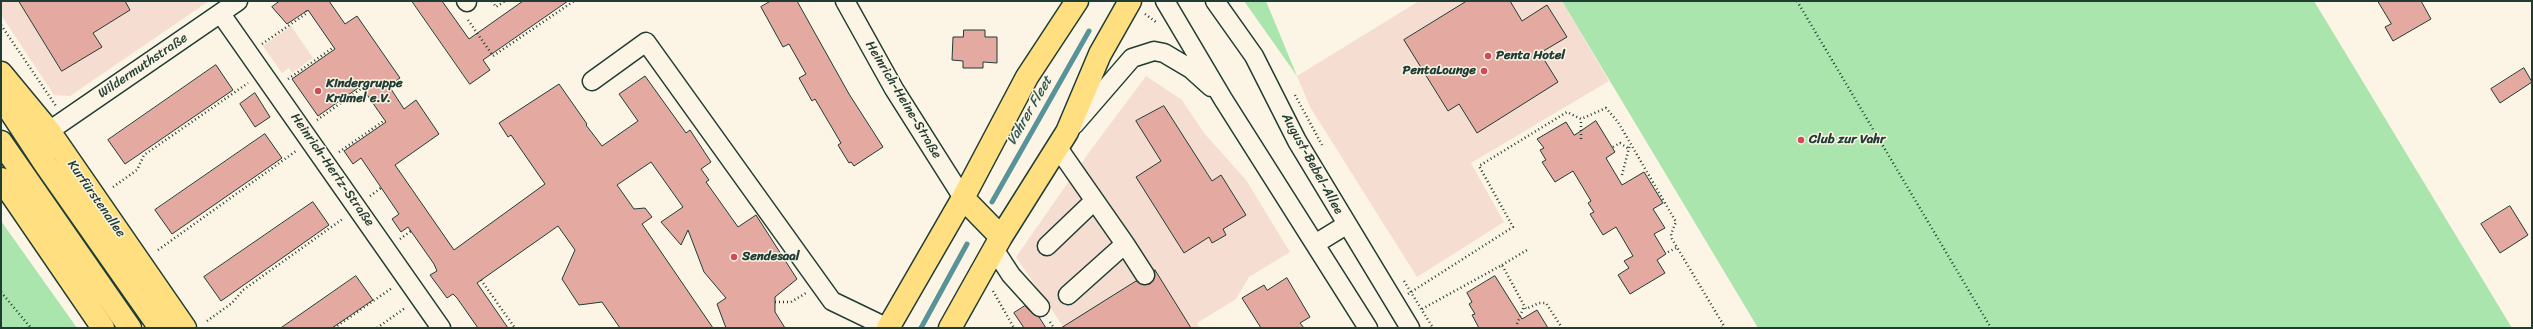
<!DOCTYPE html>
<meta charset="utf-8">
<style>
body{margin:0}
#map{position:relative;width:2533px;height:329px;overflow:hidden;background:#fcf5e5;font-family:Sriracha,sans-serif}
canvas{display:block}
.frame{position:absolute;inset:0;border:2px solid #1f3d34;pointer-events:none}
</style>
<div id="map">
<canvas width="2533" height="329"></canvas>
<div class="frame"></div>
</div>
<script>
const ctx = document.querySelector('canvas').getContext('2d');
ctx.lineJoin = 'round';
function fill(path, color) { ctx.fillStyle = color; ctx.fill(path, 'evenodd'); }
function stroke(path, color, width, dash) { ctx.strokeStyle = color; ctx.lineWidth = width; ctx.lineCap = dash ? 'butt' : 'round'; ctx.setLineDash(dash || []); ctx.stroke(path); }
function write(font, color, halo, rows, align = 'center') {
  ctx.font = font + ' Sriracha,sans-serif'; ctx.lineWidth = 3; ctx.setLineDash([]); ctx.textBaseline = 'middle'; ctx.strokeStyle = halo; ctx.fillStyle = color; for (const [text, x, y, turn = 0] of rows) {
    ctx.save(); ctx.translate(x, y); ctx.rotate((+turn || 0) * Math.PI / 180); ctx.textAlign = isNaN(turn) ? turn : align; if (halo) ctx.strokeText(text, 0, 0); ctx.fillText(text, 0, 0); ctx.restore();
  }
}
fill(new Path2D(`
 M1,1H209L70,96L54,95L1,15Z
 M1419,1H1562L1609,81L1471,163L1504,222L1417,277L1310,107L1297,76Z
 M291,26L313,58L292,73L289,68L282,73L263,46Z
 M1146,76L1182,100L1204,133L1246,180L1290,252L1249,277L1236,299L1197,323L1200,328H1064L1016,257L1090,151Z`), '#f5ded1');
fill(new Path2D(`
 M1244,1H1266L1297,76Z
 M1562,1H2314L2512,328H1758Z
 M1,221L77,328H1Z`), '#a9e5ac');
stroke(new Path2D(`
 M992,202L1089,31
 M921,328L967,244`), '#579398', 5);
const building = new Path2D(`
 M19,1H125L130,10L93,33L102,47L62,71Z
 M280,1H329L345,24L357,16L400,78L389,86L404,109L416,100L439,134L395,165L454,250L545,184L511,135L508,137L499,123L559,84L587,124L586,125L602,146L638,121L619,94L645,76L686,133L690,130L711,162L701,169L709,180L706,182L738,227L756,215L797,279L775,297V312L785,328H726L717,304L726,298L704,272L688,230L681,245L661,222L683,207L651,162L617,185L634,209L645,208L652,217L642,224L713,328H620L602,302L579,305L562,279L575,250L558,226L477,283L508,328H478L457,298L453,294L447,298L430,275L437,271L434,264L408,227L401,232L392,219L399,214L361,158L353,164L344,151L386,122L361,86L318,116L292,79L335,49L308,10L287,24L272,7Z
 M412,1H442L469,39L523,1H568L483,60L490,70L470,84Z
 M771,1H797L849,94L883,147L854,166L851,162L849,163L838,145L841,143L815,99L812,101L799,78L806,74L789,44L783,47L761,7Z
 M1467,1H1510L1522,21L1547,5L1567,37L1540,53L1558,82L1477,133L1459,104L1448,111L1404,40Z
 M2378,1H2421L2431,19L2393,41L2385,27L2391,24Z
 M964,30H985V37H997V63L983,62V68H963V61L952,60L953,37H963Z
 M216,65L233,90L125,164L108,140Z
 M2524,68L2532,82L2500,103L2491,89Z
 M255,93L270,117L255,127L240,104Z
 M1164,106L1212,181L1221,175L1246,215L1223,229L1226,235L1212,243L1209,237L1184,253L1136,177L1161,161L1136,121Z
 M1596,121L1615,152L1606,158L1622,185L1644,172L1663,203L1653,209L1665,228L1654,234L1666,254L1657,260L1665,273L1630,294L1618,275L1629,268L1624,261L1633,256L1616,227L1603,235L1590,214L1594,212L1588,203L1591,201L1573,171L1555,182L1542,162L1546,160L1540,150L1544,148L1537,139L1566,122L1574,135Z
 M265,134L282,158L172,234L155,210Z
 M313,202L329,225L221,301L204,277Z
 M2510,206L2528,235L2500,253L2481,224Z
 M1155,270L1191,328H1061L1136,281L1141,284H1150L1154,279Z
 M356,276L373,300L332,328H281Z
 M1495,276L1522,319L1537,310L1548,328H1479L1472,315L1475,314L1469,304L1472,302L1467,293Z
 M1287,278L1310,317L1300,323L1304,328H1261L1242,298L1264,285L1267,290Z
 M1025,306L1033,314L1039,317L1046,328H1024L1014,313Z`);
fill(building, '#e4aaa1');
stroke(building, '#1f3d34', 1);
const minor = new Path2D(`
 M466,1L467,2
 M845,1L894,89L963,198
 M1165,1L1223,99L1368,328
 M1215,1L1254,56L1297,141L1410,328
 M221,14L441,328
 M592,81L646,42L832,301L888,328
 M1074,125L1132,58L1154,51L1164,53L1191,69L1211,87
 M49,131L238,1
 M1058,148L1125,244L1068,295
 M1125,244L1145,275
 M1315,244L1346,225
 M1047,246L1094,201
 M994,249L1011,275L1040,307`);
const major = new Path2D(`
 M1,73L49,131L185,328
 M1,97L45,164L160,328
 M1,142L130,328
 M1,179L103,328
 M963,198L1001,237
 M888,328L963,198L1027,77L1077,1
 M950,328L1001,237L1067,132L1100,54L1130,1`);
stroke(minor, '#1f3d34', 21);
stroke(major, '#1f3d34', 25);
stroke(new Path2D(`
 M492,1L496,7L505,1
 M1797,1L1991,328
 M1145,14L1156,22
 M468,20L493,56L574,1
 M1,25L56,106
 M262,44L307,13L306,11
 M288,79L334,47
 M1295,95L1322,145
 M317,120L362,88
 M1581,139V119
 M1613,147L1620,143L1629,149
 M339,152L385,120
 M1622,175L1630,144
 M113,187L137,170L144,155L248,83
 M370,196L381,188
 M400,239L411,231
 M158,250L296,151
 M1668,252L1676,248
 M1502,265L1527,250
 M481,280L515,328
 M1404,281L1433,328
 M993,291L1014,328
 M1,292L31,328
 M1408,294L1513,227L1479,166L1567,112L1581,119L1606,108L1618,122L1676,222L1671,234L1672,239L1724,326L1722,328
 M775,302H791L806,293
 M1422,309L1502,265L1526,309L1539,303H1546L1562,328
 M207,321L232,303L243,290L344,218
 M1050,322L1054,328
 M1517,324L1524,306
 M334,328L392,288
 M377,328L405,308`), '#1f3d34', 2.5, [1, 3]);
stroke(minor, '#fcf5e5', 18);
stroke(major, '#ffdf80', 22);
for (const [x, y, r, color] of [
 [1488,56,4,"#d1495b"],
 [1484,71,4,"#d1495b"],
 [318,91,4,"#d1495b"],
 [1801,140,4,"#d1495b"],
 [734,257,4,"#d1495b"]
]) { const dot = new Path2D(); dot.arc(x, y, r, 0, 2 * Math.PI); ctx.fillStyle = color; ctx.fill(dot); stroke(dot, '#fcf5e5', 1.5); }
write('bold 13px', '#1f3d34', '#fcf5e5', [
 ["Penta Hotel",1496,56],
 ["PentaLounge",1476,71,"right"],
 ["Kindergruppe",326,84],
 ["Krümel e.V.",326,99],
 ["Club zur Vahr",1809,140],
 ["Sendesaal",742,257]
], 'left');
write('13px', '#1f3d34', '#fcf5e5', [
 ["Wildermuthstraße",143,66,-34],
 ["Heinrich-Heine-Straße",903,100,59],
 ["August-Bebel-Allee",1312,164,61],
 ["Heinrich-Hertz-Straße",332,170,55],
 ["Kurfürstenallee",96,199,55]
]);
write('italic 14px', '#325a55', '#fcf5e5', [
 ["Vahrer Fleet",1030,111,-60]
]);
</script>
